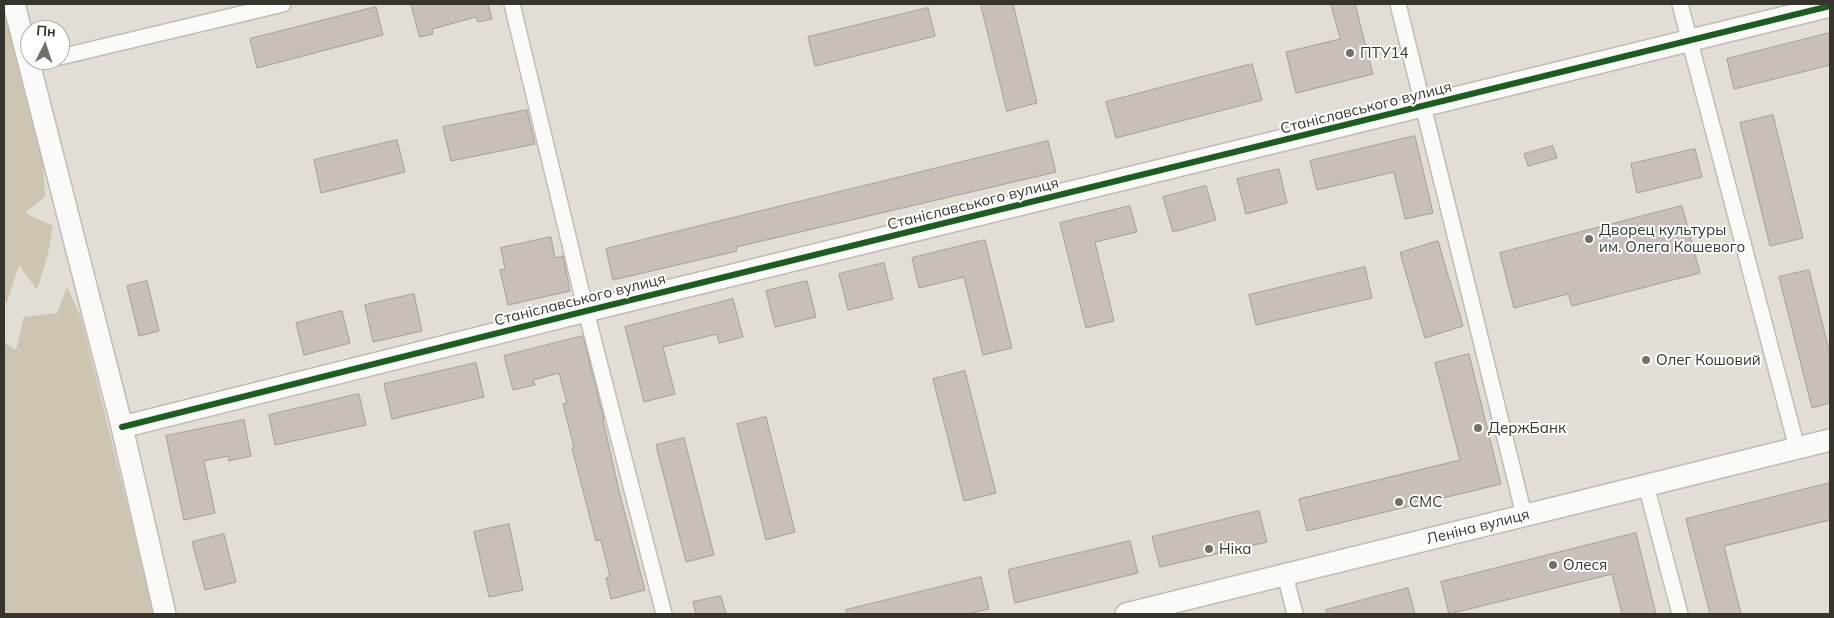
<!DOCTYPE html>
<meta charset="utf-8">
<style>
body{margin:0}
#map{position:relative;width:1834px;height:618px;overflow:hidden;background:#e3ded5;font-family:Mulish,sans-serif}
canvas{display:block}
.frame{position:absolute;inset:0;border:5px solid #37342d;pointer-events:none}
.north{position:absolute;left:20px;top:20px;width:50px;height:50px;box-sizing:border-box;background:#fff;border:1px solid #afaeab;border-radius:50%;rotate:4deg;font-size:14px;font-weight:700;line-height:20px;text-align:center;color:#37342d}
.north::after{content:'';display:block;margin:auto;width:18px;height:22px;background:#737068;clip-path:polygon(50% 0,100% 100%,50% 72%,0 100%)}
</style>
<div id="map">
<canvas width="1834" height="618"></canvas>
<div class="frame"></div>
<div class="north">Пн</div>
</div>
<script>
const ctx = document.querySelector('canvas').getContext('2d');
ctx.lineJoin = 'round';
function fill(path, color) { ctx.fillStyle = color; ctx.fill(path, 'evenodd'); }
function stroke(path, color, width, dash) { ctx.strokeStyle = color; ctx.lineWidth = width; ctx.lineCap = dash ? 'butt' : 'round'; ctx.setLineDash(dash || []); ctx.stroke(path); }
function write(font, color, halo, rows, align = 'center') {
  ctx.font = font + ' Mulish,sans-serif'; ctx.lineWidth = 4; ctx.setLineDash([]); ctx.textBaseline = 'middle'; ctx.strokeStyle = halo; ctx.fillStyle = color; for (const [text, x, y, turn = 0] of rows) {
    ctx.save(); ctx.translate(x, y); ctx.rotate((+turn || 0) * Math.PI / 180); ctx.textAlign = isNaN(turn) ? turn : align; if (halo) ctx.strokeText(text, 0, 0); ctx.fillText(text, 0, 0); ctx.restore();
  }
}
fill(new Path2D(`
 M4,4L41,129L45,197L25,213L53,226L48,254L37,290L19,265L7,303L4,299Z
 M67,287L81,317L154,614H4V342L16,350L24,317L57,313Z`), '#cec4b2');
const building = new Path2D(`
 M411,4H488L492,19L478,22L476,17L432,29L433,34L420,37Z
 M981,4H1013L1037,103L1007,111Z
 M1331,4H1355L1373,74L1296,93L1286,52L1340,39Z
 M376,7L383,35L257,68L250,39Z
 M928,8L935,36L815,66L808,37Z
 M1830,33V65L1734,89L1727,59Z
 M1252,64L1262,100L1116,138L1106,102Z
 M527,110L535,144L451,161L443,127Z
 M1773,115L1803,238L1770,246L1740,123Z
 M1415,136L1433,213L1405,219L1394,172L1317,190L1310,161Z
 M397,140L405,172L321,193L314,160Z
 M1048,141L1056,172L736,247L737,251L613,280L606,249Z
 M1553,146L1557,158L1528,166L1524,154Z
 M1695,149L1702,177L1637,193L1631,164Z
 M1279,169L1287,203L1246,214L1237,179Z
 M1206,186L1216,220L1173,232L1163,197Z
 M1130,206L1137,232L1095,242L1114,321L1086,328L1060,223Z
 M1682,206L1700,273L1572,306L1568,294L1514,308L1500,253Z
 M551,237L555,258L563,256L570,291L508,305L500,270L505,269L501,248Z
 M985,240L1012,348L983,355L964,277L919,288L912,258Z
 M1438,241L1463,326L1425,338L1400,253Z
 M884,263L893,299L848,310L839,274Z
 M1365,267L1372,298L1256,325L1249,295Z
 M1809,270L1830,354V403L1812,408L1779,277Z
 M147,281L159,331L139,336L127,286Z
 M807,281L816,317L775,327L766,291Z
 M414,294L422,331L373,342L365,305Z
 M733,299L743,337L719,343L717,334L663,347L675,394L644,402L625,327Z
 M342,311L350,343L304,355L296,323Z
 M583,336L604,420H603L619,491L645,590L611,599L606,578L610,577L601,540L596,541L572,448L574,447L563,404L567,403L559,373L533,380L535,385L513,390L504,356Z
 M1469,354L1501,484L1307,531L1299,499L1460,460L1435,363Z
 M476,363L484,397L392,419L384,384Z
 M965,371L996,493L964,501L933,379Z
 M359,394L366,425L275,445L269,415Z
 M766,417L795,532L766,540L737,424Z
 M244,420L251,456L229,461L228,456L204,461L215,513L184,520L166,436Z
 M684,438L714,555L686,562L656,445Z
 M1830,483V520L1724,546L1741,614H1710L1686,519Z
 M1259,511L1267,542L1160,567L1152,537Z
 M509,524L523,590L489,597L474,532Z
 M1636,533L1656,614H1622L1612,574L1449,614L1441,582Z
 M224,534L236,582L205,590L192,542Z
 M1130,541L1138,573L1015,603L1008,570Z
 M981,577L989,609L967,614H847L846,610Z
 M1408,588L1415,614H1327L1326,610Z
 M721,596L726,614H696L693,602Z`);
fill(building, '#cac0bb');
stroke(building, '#a39d98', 1);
const street = new Path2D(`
 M512,4L586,311L664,614
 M1398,4L1524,515
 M1680,4L1797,448
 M60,57L283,4
 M30,64L47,60
 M1646,485L1680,614
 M1285,575L1295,614`);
const secondary = new Path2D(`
 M14,4L122,427L165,614
 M122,427L586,311L1830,6
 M1126,614L1830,440`);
stroke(street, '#c0bcb5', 18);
stroke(secondary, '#c0bcb5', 24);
stroke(street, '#fbfaf9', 15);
stroke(secondary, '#fbfaf9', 21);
stroke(new Path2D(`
 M122,427L586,311L1830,6`), '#1b5e20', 6);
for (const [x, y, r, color] of [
 [1350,53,5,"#737068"],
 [1589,239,5,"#737068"],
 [1646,360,5,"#737068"],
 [1478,428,5,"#737068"],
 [1399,502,5,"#737068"],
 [1209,549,5,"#737068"],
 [1553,565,5,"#737068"]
]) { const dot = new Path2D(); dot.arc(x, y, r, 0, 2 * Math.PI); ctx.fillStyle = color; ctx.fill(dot); stroke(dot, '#fff', 2); }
write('15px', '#37342d', '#fff', [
 ["ПТУ14",1360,53],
 ["Дворец культуры",1599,230],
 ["им. Олега Кошевого",1599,247],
 ["Олег Кошовий",1656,360],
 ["ДержБанк",1488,428],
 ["СМС",1409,502],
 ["Ніка",1219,549],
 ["Олеся",1563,565]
], 'left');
write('15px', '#37342d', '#fff', [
 ["Станіславського вулиця",1366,108,-14],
 ["Станіславського вулиця",973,204,-14],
 ["Станіславського вулиця",580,300,-14],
 ["Леніна вулиця",1478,527,-14]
]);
</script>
